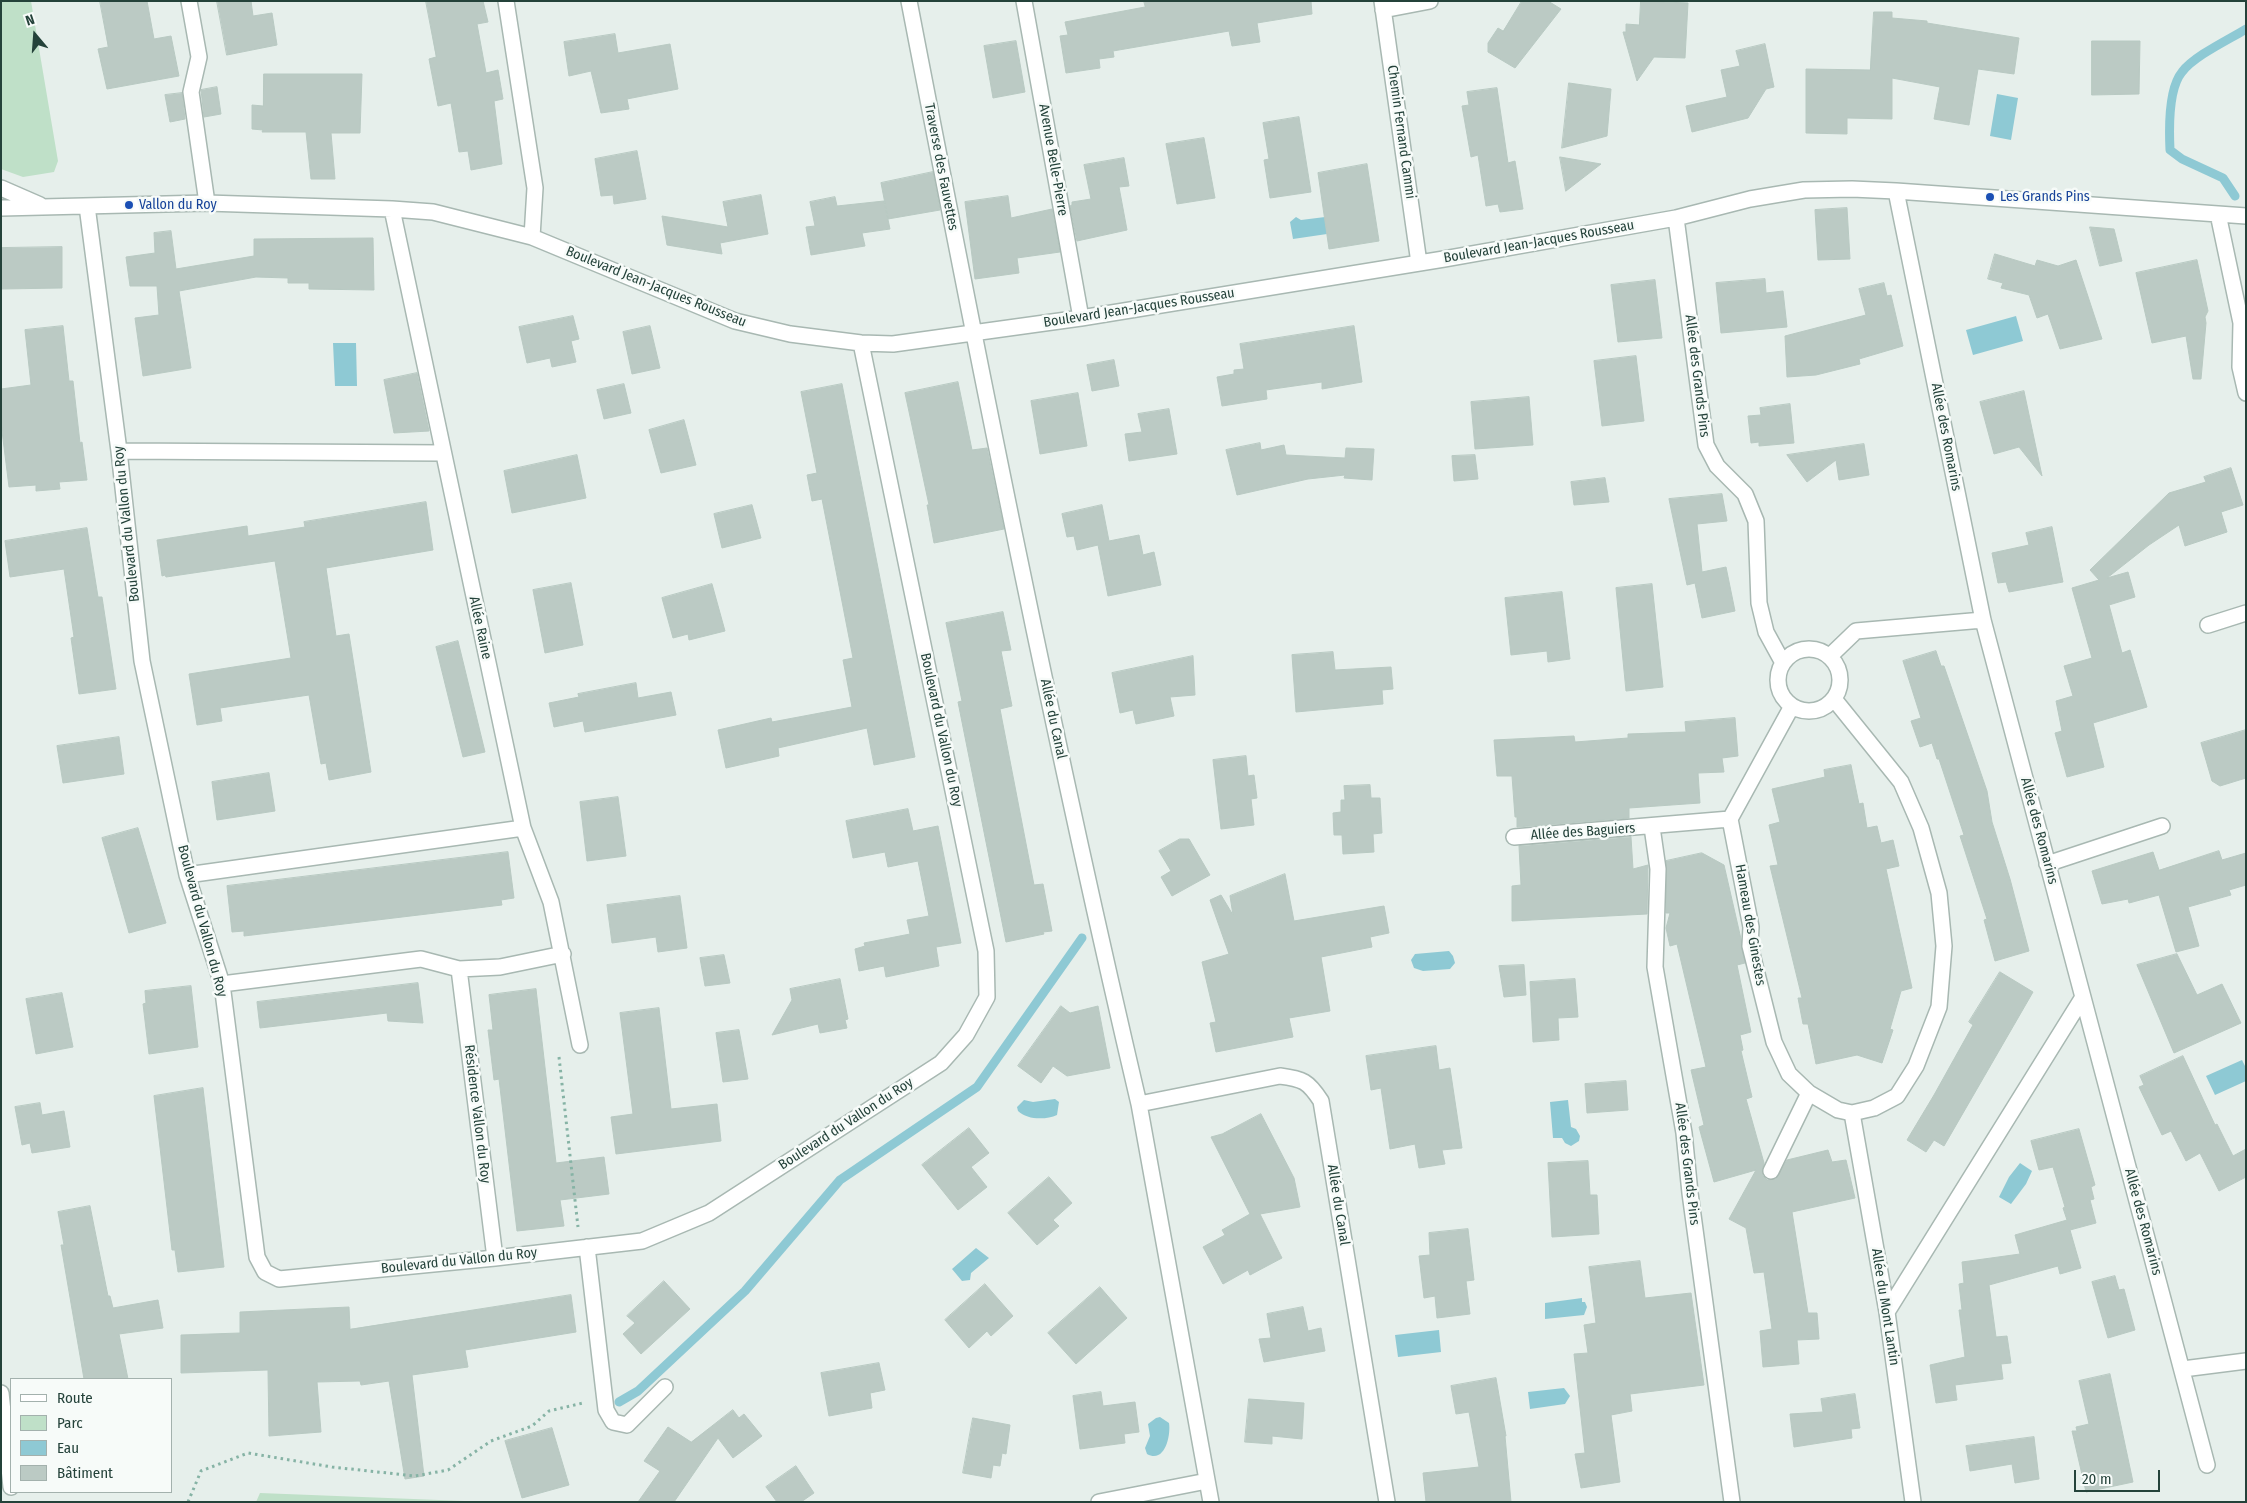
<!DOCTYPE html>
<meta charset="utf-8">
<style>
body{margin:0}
#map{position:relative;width:2247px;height:1503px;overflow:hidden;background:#e6efeb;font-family:"Fira Sans Condensed",sans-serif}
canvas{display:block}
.frame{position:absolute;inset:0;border:2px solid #24423a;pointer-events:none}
.legend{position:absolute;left:10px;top:1378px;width:162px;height:115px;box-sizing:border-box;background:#f7fbf9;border:1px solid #a3b1ad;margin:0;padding:6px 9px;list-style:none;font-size:15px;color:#24423a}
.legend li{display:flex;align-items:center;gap:10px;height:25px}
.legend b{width:25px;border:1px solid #a3b1ad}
.north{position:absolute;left:10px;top:10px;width:50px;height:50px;-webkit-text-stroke:4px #f7fbf9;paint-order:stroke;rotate:342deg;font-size:14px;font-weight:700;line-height:20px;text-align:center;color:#24423a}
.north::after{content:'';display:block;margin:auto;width:18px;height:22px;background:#24423a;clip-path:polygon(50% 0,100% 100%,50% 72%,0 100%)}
.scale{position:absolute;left:2074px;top:1470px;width:86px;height:22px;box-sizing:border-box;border:2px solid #24423a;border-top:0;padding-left:6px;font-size:15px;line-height:18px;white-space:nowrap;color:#24423a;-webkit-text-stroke:4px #f7fbf9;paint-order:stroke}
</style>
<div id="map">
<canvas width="2247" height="1503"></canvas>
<div class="frame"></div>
<ul class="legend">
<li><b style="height:6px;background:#fff"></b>Route</li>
<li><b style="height:14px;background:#bfe0c8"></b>Parc</li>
<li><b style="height:14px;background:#8ec9d4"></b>Eau</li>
<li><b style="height:14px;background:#bbcac4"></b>Bâtiment</li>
</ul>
<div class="north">N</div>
<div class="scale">20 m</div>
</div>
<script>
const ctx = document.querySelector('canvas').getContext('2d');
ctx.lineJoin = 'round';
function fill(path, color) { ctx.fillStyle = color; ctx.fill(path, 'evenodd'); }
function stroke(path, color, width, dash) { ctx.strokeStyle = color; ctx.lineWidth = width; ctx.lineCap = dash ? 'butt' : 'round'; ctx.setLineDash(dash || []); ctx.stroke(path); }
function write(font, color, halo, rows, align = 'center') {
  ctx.font = font + ' "Fira Sans Condensed",sans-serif'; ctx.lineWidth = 5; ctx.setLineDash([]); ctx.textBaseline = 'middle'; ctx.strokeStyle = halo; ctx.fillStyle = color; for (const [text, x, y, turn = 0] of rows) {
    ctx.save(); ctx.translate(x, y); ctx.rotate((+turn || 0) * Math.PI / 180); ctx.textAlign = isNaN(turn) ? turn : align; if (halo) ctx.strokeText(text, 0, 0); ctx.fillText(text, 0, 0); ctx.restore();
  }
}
fill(new Path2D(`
 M1,1H31L58,161L54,172L23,177L1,169Z
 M260,1493L490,1502H256Z`), '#bfe0c8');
fill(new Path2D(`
 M1997,94L2018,98L2011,140L1990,136Z
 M1296,217L1301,220L1325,217L1327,234L1293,239L1290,222Z
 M2016,316L2023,341L1973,355L1966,330Z
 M333,343H356L357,386H335Z
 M1449,951L1453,956L1455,963L1450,969L1423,971L1414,968L1411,960L1415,954Z
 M2242,1060L2246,1068V1081L2215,1095L2206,1076Z
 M1055,1099L1059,1102L1057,1115C1046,1120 1027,1120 1018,1111L1017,1107L1024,1100L1033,1102Z
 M1568,1100L1571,1127L1576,1129L1580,1136L1579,1141L1571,1146L1565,1143L1562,1138H1553L1550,1102Z
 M2020,1163L2032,1171L2026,1184L2011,1204L1999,1197L2009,1177Z
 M976,1248L989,1258L971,1273L970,1280L962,1281L952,1269Z
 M1582,1298V1302H1585L1587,1307L1584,1315L1545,1319V1303Z
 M1439,1330L1441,1352L1398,1357L1395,1335Z
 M1564,1388L1570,1396L1565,1404L1530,1409L1528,1392Z
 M1160,1417L1169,1423C1171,1435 1165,1464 1147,1454L1145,1448L1150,1436L1148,1424L1156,1418Z`), '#8ec9d4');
stroke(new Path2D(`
 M2235,196L2223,178L2182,159L2170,150C2169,129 2168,89 2182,72C2194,56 2228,40 2246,29
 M619,1402L638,1391L745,1291L840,1180L977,1087L1082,938`), '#8ec9d4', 9);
const building = new Path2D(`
 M100,1H147L154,39L171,36L179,76L107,89L98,49L108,47Z
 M217,1H251L253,16L272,13L277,45L227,55Z
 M426,1H483L488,22L477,24L486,73L498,70L503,99L494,101L502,164L471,170L468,151L459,152L451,103L438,106L429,59L436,57Z
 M1144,1H1311L1312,14L1257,23L1260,42L1232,46L1229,31L1113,51L1114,57L1099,59L1100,68L1066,73L1060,36L1068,35L1065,22L1145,7Z
 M1522,1H1548L1561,9L1515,68L1488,52V43L1498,28L1503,31Z
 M1641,1L1688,3L1685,58L1654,57L1637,81L1623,32H1626V24L1639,25Z
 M1874,12H1892V18L1927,21V23L2019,38L2014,74L1978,69L1969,125L1934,119L1940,87L1892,78V119L1847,118V134L1806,133V69L1870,70Z
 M615,34L618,53L670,44L678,89L627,99L629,109L601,113L591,71L569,76L564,42Z
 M1016,41L1025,92L993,98L984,46Z
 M2092,41H2140L2139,94L2092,95Z
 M1765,44L1774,87L1766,89L1748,118L1692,132L1686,106L1727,97L1721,70L1740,66L1736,51Z
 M264,74H362L360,133H331L335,179H311L306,132H262L263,130L252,129V105L263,106Z
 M1569,83L1611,89L1607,136L1562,148Z
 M217,87L221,114L204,117L201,90Z
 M1497,88L1508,163L1515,161L1523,209L1500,212L1498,204L1486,206L1478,155L1471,157L1462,106L1469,105L1467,92Z
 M182,93L185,119L170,122L165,95Z
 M1299,117L1311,192L1270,198L1264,160L1269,159L1263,123Z
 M1204,138L1215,198L1177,204L1166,144Z
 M637,151L646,199L614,204L613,195L601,196L595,159Z
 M1560,157L1601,164L1566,191Z
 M1124,158L1129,186L1119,187L1127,230L1077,241L1070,206L1072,205V202L1091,199L1084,165Z
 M1367,164L1379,241L1329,249L1318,173Z
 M933,172L940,210L888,219L881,183Z
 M761,195L768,234L720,243L722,254L667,245L662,216L728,227L723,202Z
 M1008,196L1011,218L1052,209L1060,252L1017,258L1019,273L975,279L965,202Z
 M835,197L837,206L884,201L890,229L862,233L865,246L811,255L806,227L815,226L810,202Z
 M1847,208L1850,259L1818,260L1815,210Z
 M2090,227L2114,229L2122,261L2100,266Z
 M171,231L176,269L254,256V239L373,238L374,290L309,289V283H288V278L256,277L179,291L191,368L143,376L135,318L159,315L157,286H130L126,257L155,253L154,233Z
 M62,247V288L1,289V248Z
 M1995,254L2035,266L2037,260L2058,266L2076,260L2102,339L2060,349L2048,314L2037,318L2029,295L2001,288L2003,283L1988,279Z
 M2197,260L2208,311L2205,317L2206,323L2201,379H2193L2186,336L2152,343L2136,273Z
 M1765,279L1766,293L1783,291L1787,327L1721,333L1716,283Z
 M1655,280L1662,338L1618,342L1611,285Z
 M1884,283L1887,296L1891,295L1903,346L1859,359L1860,364L1816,375L1787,377L1785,336L1866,315L1859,289Z
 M573,316L579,339L571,341L576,362L552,367L550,358L527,363L519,327Z
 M63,326L69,381H73L80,443L82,442L87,480L59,482L60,489L36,491V485L9,487L1,423V389L31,385L25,330Z
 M650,326L660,368L632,374L623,332Z
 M1354,326L1362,382L1322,389V382L1266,390L1267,399L1222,406L1217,377L1234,374V370L1244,369L1240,344Z
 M1636,356L1644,421L1602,426L1594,361Z
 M1114,360L1119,386L1092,391L1087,365Z
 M417,373L429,431L394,433L384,380Z
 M958,382L972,450L987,448L1004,529L934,543L927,505H929L905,393Z
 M624,384L631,413L604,419L597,390Z
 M842,384L915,757L874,765L867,728L778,748L779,756L726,768L718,730L771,718L772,722L852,707L843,660L853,658L822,499L812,501L807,475L817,473L801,392Z
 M2024,391L2042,476L2019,447L1994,454L1980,402Z
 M1078,393L1087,446L1040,454L1031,401Z
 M1529,397L1533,445L1475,449L1471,402Z
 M1790,404L1794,443L1759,446V442L1751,443L1748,416L1761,415L1760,408Z
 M1169,409L1177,454L1129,461L1125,434L1142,432L1138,414Z
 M684,420L696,465L661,473L649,430Z
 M1260,443L1261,450L1284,445L1286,455L1345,458L1346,448L1374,449L1372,480L1344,478L1345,475L1308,479L1237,495L1226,450Z
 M1864,444L1869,475L1839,480L1836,460L1807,482L1787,455Z
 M577,455L586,498L512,513L504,471Z
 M1475,455L1478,479L1454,481L1452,456Z
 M2231,468L2243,505L2221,512L2227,532L2185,546L2179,525L2149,545L2107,578L2128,572L2135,597L2109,605L2122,653L2130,650L2147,707L2093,723L2104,767L2067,777L2055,733L2062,731L2056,701L2073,696L2064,666L2092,658L2072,588L2099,580L2090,570L2169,493L2206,482L2204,477Z
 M1605,478L1609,502L1574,505L1571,482Z
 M1722,494L1727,521L1697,524L1702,572L1726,567L1735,611L1702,618L1695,583L1687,585L1669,499Z
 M426,502L433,550L326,568L336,636L349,634L371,772L329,780L326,763L321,764L309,695L220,708L222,721L197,725L189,674L291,658L275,561L166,577L165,575L162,576L157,540L247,526L248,536L305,527L304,522Z
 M752,505L761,538L722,548L714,514Z
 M1102,505L1109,541L1139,535L1143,555L1154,552L1161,585L1108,596L1098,545L1077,550L1074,536L1067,537L1062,514Z
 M2052,527L2063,582L2009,592L2006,582L1998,583L1992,553L2029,545L2026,533Z
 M87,528L98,597H102L116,689L79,694L71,638L74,637L64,569L10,577L5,541Z
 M571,583L583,645L545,653L533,590Z
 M712,584L725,631L689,640L688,634L673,638L662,598Z
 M1652,584L1663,687L1626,691L1616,588Z
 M1562,592L1570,659L1548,662L1547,651L1511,655L1505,598Z
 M1003,612L1011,650L1001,651L1012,706L1000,709L1034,885L1043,884L1052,931L1043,932L1044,934L1006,942L958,702L962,701L946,623Z
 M458,641L485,752L463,757L436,647Z
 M1936,651L1941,666H1944L1987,791L1992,822L2010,879L2029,951L1995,961L1984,920L1987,919L1960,836L1964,835L1939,759H1937L1932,743L1920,747L1911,721L1921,718L1903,661Z
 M1333,652L1335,670L1391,667L1393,689L1382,690L1383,704L1296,712L1292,655Z
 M1193,656L1195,695L1170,697L1174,716L1136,724L1133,710L1120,713L1112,673Z
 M636,683L638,698L671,692L676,715L585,732L583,721L554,727L549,703L579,697L578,694Z
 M1735,718L1738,756L1722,758L1724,772L1698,773L1700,803L1629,808V818L1517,827V817H1515L1512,776H1497L1494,740L1574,736L1575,742L1628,738V734L1686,732L1685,722Z
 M2246,730V778L2220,786L2212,781L2201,743Z
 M119,737L124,774L63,783L57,746Z
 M1246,756L1248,776L1254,775L1257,798L1251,799L1254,825L1221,829L1213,760Z
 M1851,765L1859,804L1863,803L1867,828L1877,826L1881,843L1893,840L1899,866L1886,869L1912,988L1901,991L1890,1029L1893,1030L1882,1063L1857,1055L1816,1064L1808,1024H1803L1798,998H1802L1770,866L1778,865L1769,825L1780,822L1772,789L1825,777L1824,770Z
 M269,773L275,811L217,820L212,782Z
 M1370,785L1371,798H1380L1382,833L1373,834L1374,852L1343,854L1342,835H1334L1333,813L1341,812V800H1345L1344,786Z
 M618,797L626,856L587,861L580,802Z
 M908,809L913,831L938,826L961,943L936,947L939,966L886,977L884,966L859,971L855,949L865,946L864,943L910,934L907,920L929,916L918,861L888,867L885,852L853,858L846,821Z
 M138,828L166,923L129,933L102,838Z
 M1631,837L1633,869L1648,865L1647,914L1512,921V886L1521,885L1519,846Z
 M1180,839H1189L1210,875L1172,896L1161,877L1171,871L1159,851Z
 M2219,851L2222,860L2246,853V885L2229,890L2231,895L2188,907L2199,946L2176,952L2159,895L2129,903L2128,899L2102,904L2092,871L2153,852L2159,870Z
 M508,852L514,898L501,900L502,905L244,936V931L232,932L227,886Z
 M1702,853L1724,865L1741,939L1745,963L1737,965L1751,1032L1740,1035L1743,1050L1741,1051L1752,1097L1746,1099L1764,1163L1762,1171L1763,1176L1767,1180L1776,1179L1787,1160L1828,1150L1832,1162L1846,1160L1855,1198L1792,1212L1808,1313H1817L1819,1339L1797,1340L1799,1364L1763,1367L1760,1331L1772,1329L1764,1272L1754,1273L1746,1228L1729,1219L1756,1170L1714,1182L1699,1127L1704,1125L1691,1070L1706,1067L1677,944L1670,946L1666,928L1670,913H1666V861Z
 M1285,874L1294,921L1384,906L1389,933L1370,937L1372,947L1321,957L1330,1011L1289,1018L1293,1037L1216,1052L1210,1023L1216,1022L1202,962L1229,954L1210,900L1221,895L1233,915L1230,896Z
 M680,896L687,948L658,952L656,937L612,943L607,905Z
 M2177,954L2197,995L2222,984L2241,1023L2174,1053L2137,965Z
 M724,955L730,983L705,986L700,958Z
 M1524,965L1526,995L1504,997L1499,966Z
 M2000,972L2033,992L1944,1146L1934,1140L1926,1152L1907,1140L1934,1095L1973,1025L1969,1022Z
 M840,979L848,1019L845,1020L847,1028L820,1033L818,1024L772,1035L792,1000L790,989Z
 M1575,979L1578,1017L1558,1018L1559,1040L1533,1042L1530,982Z
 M418,983L423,1023L388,1021L387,1013L260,1028L257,1002Z
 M191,986L198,1047L149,1054L143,1004L146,1003L145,991Z
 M536,989L556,1163L604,1157L609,1194L560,1200L564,1226L517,1231L499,1079L494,1080L488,1030H493L489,995Z
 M62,993L73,1047L36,1054L26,999Z
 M1061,1006L1070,1013L1098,1006L1110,1068L1067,1076L1053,1066L1041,1083L1018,1066Z
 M659,1008L671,1109L717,1104L721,1141L616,1154L611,1117L633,1114L620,1013Z
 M739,1030L748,1079L723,1082L716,1033Z
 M1436,1046L1439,1070L1450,1068L1462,1148L1442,1150L1445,1164L1419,1168L1415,1144L1390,1149L1381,1088L1371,1090L1366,1056Z
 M2183,1056L2215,1125L2217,1124L2233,1156L2246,1149V1177L2219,1191L2200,1153L2186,1161L2171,1131L2162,1135L2139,1087L2144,1085L2140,1076Z
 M1626,1081L1628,1110L1587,1113L1585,1084Z
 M203,1088L224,1267L178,1272L175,1250H172L154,1096Z
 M40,1103L42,1115L64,1111L70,1147L32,1153L30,1143L22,1145L15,1107Z
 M1261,1114L1294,1178L1300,1207L1260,1214L1282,1258L1250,1275L1248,1270L1223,1284L1203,1247L1225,1235L1222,1230L1250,1214L1211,1137L1222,1134Z
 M969,1128L989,1153L971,1167L987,1187L958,1210L922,1165Z
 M2079,1129L2095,1185L2091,1187L2094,1199L2090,1200L2096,1223L2070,1230L2081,1268L2060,1274L2058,1266L1989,1285L1996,1337L2007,1336L2011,1363L2001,1364L2003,1379L1955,1385L1957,1400L1936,1403L1930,1365L1965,1357L1959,1310H1962L1959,1284L1964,1283L1962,1262L2020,1254L2015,1235L2067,1220L2063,1208L2065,1207L2053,1167L2039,1170L2031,1141Z
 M1588,1161L1590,1195H1597L1599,1234L1552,1237L1548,1163Z
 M1049,1177L1072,1203L1053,1220L1059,1226L1037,1245L1008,1213Z
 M90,1206L108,1296H110L113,1308L158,1300L163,1328L119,1334L128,1379H84L61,1245H64L58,1212Z
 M1468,1229L1474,1280L1466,1281L1470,1314L1437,1318L1435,1296L1424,1298L1419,1256L1430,1255L1429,1233Z
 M1640,1261L1645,1298L1691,1293L1704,1385L1630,1394L1632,1411L1611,1415L1620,1482L1581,1488L1575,1454L1585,1453L1574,1354L1588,1353L1584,1325L1596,1323L1589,1267Z
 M2115,1276L2119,1290L2124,1289L2135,1330L2108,1338L2092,1282Z
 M664,1281L690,1309L641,1354L623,1334L635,1323L627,1316Z
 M985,1284L1013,1316L991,1336L987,1331L969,1348L945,1320Z
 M1100,1287L1127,1318L1076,1364L1048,1333Z
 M571,1295L576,1332L465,1350L468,1367L412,1375L424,1476L405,1479L389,1381L361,1385L360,1381L317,1382L321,1432L269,1436L268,1370L181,1373V1335L240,1333V1312L349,1307L350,1329Z
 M1303,1307L1308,1331L1321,1328L1325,1351L1264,1362L1259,1339L1271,1338L1267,1314Z
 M879,1363L885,1390L870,1393L872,1408L829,1416L821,1373Z
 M2110,1374L2133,1482L2086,1492L2072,1431H2077L2076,1427L2089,1424L2079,1381Z
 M1496,1378L1506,1436H1505L1511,1502H1426L1423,1473L1479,1467L1469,1412L1456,1414L1451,1386Z
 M1101,1392L1103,1406L1135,1402L1139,1432L1124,1434L1125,1443L1080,1449L1073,1396Z
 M1855,1394L1860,1428L1851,1429L1852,1438L1794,1447L1790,1414L1823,1412L1821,1399Z
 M1249,1399L1304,1403L1302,1439L1272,1436V1444L1245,1442Z
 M733,1410L739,1418L744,1414L762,1436L733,1458L718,1438L674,1502H638L660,1471L644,1461L668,1427L691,1442Z
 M973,1418L1010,1425L1006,1454L1002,1453L1000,1466L993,1465L991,1478L963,1473Z
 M552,1428L569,1485L522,1498L505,1441Z
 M2034,1437L2039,1479L2015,1483L2012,1464L1970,1471L1966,1446Z
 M796,1466L814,1493L801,1502H777L766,1487Z`);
fill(building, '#bbcac4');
stroke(building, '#b8c9c2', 1);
const minor = new Path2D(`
 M189,1L199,57L191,92L207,203
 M506,1L535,188L532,237
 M909,1C980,370 1053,738 1139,1104
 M1024,1L1081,318
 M1382,1L1419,263
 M1383,10L1430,1
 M1,188L40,205
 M1896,191L1983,620L2207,1465
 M87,206L119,451L142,661L187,875L222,984L257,1257L265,1272L279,1279L495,1258L642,1241L709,1213L941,1063L966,1035L987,997L986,951L861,343
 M1,208L207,203L392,209L433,212L532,237L735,321L790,334L861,343L893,344L1081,318L1444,259L1676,218L1750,199L1804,190L1852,189L1896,191L2246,216
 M392,209L523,828L551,902L580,1045
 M2218,214L2241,323L2240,367L2246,393
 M1676,218L1706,445L1717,466L1745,494L1756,521L1759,603L1766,632L1783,663
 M119,451L443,453
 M2208,625L2246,613
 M1778 680a31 31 0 1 1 62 0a31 31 0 1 1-62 0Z
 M1830,656L1856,631L1983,620
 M1792,706L1730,819L1751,927L1750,946L1774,1042L1789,1074L1809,1093L1838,1110L1852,1113L1874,1108L1897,1096L1916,1066L1939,1007L1944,946L1939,893L1921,828L1901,782L1834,699
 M1652,827L1658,869L1655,967L1684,1133L1690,1193L1732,1502
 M1514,837L1730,819
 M2047,864L2162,826
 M187,875L523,828
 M459,969L495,1258
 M222,984L421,959L459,969L500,967L563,954
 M1852,1113L1887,1312L1913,1502
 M1771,1171L1809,1093
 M587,1247L606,1410L613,1422L627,1425L665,1387
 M1887,1312L2083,997
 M2183,1369L2246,1361
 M1,1393L11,1487
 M1099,1502L1207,1481
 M1211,1502L1139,1104L1280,1076C1303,1079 1308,1081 1321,1101L1387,1502`);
stroke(minor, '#a8b8b2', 18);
stroke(new Path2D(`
 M559,1057L578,1227
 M188,1502L201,1471L248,1453L332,1467L415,1476L448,1470L491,1441L532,1426L549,1411L583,1403`), '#86b3a5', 3, [2.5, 4]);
stroke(minor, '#fff', 15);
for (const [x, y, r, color] of [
 [1990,197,5,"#1a4fb4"],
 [129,205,5,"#1a4fb4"]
]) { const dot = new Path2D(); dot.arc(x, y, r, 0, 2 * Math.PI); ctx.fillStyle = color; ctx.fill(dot); stroke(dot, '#f7fbf9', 2); }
write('14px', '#24423a', '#f7fbf9', [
 ["Chemin Fernand Cammi",1401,132,82],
 ["Avenue Belle-Pierre",1053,160,80],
 ["Traverse des Fauvettes",941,167,79],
 ["Boulevard Jean-Jacques Rousseau",1539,242,-10],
 ["Boulevard Jean-Jacques Rousseau",656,287,22],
 ["Boulevard Jean-Jacques Rousseau",1139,308,-9],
 ["Allée des Grands Pins",1697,376,83],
 ["Allée des Romarins",1946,437,79],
 ["Boulevard du Vallon du Roy",127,524,-96],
 ["Allée Raine",480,628,78],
 ["Allée du Canal",1053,719,78],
 ["Boulevard du Vallon du Roy",941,730,78],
 ["Allée des Romarins",2039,831,75],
 ["Allée des Baguiers",1583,832,-4],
 ["Boulevard du Vallon du Roy",202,921,75],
 ["Hameau des Ginestes",1750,925,80],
 ["Résidence Vallon du Roy",477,1114,83],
 ["Boulevard du Vallon du Roy",846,1124,-33],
 ["Allée des Grands Pins",1687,1164,83],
 ["Allée du Canal",1338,1205,81],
 ["Allée des Romarins",2143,1222,75],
 ["Boulevard du Vallon du Roy",459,1261,-6],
 ["Allée du Mont Lantin",1885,1307,81]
]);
write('14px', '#164399', '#f7fbf9', [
 ["Les Grands Pins",2000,197],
 ["Vallon du Roy",139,205]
], 'left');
</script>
